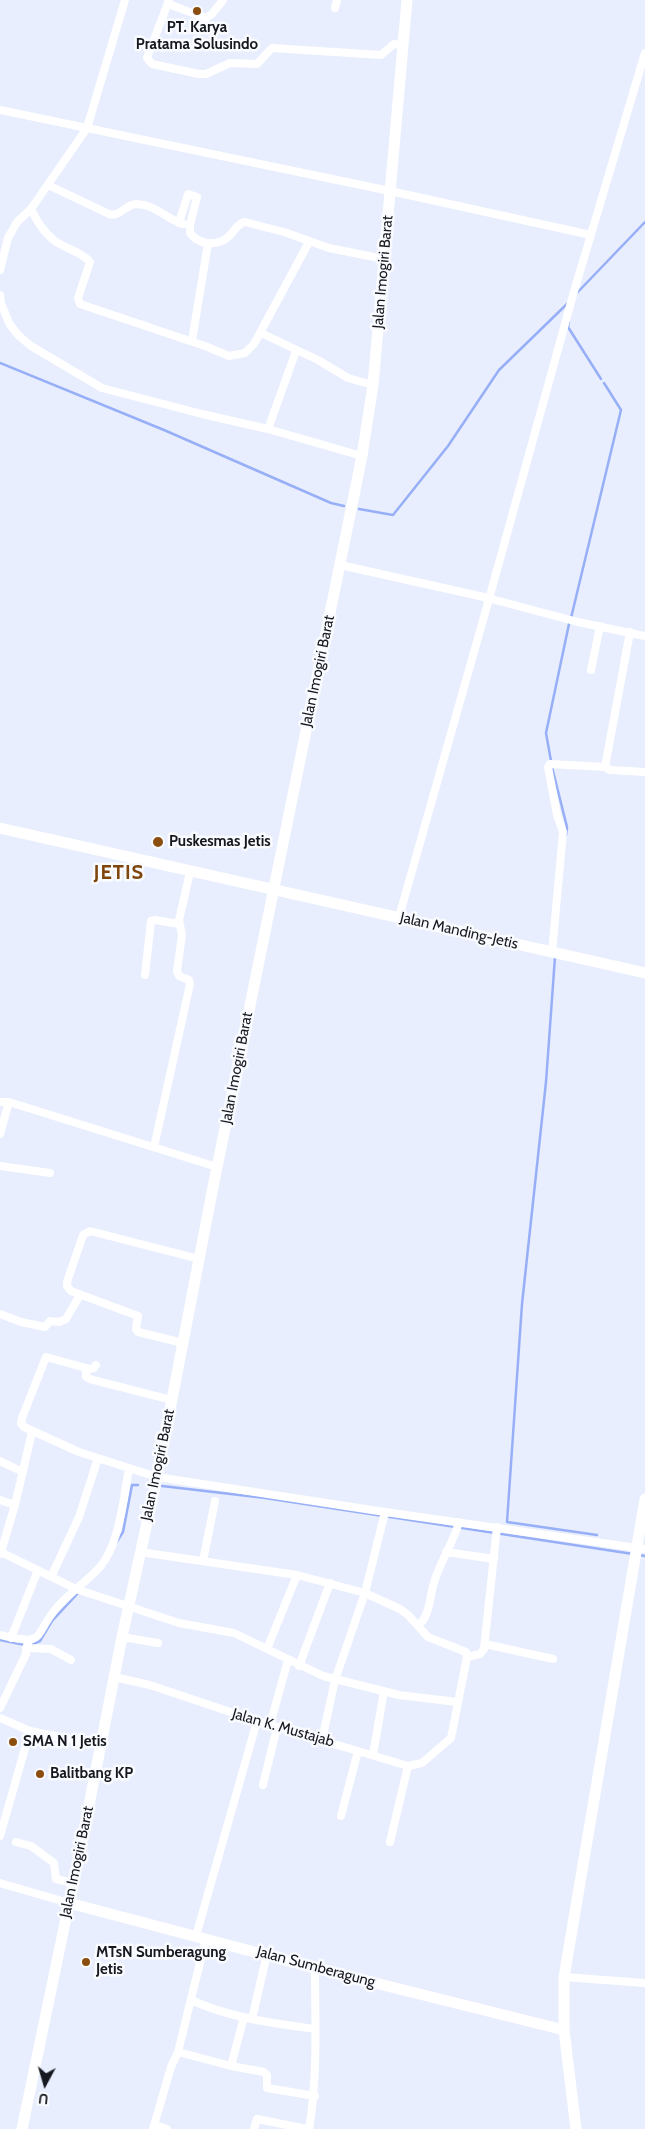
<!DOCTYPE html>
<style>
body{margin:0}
#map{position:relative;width:645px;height:2129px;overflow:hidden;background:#e8eefe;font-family:Cabin,sans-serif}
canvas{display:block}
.north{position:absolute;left:20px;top:2059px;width:50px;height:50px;-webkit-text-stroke:4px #f9fbff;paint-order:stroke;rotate:186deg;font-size:14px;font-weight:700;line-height:20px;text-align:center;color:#16181f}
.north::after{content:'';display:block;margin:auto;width:18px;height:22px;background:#16181f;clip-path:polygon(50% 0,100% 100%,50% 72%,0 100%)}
</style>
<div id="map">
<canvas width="645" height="2129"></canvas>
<div class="north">U</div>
</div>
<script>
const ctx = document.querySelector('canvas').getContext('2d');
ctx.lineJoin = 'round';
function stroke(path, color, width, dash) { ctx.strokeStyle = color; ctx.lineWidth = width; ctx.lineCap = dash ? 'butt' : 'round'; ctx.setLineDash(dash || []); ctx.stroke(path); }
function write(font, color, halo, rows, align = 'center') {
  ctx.font = font + ' Cabin,sans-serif'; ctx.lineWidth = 5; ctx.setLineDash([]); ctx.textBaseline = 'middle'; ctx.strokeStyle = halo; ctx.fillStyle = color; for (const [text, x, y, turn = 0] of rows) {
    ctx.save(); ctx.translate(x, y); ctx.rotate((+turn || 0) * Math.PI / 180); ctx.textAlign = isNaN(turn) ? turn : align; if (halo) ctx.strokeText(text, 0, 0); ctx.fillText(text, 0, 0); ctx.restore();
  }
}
stroke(new Path2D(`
 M575,295L645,222
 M569,322L568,327L601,379
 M0,363L164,430L331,503L344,506
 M359,509L393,515L448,446L499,370L568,303
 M571,618L621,410L604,383
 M551,761L546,733L569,624
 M552,767L567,827L566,835
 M555,957L546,1082L522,1304L507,1522L597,1535
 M162,1486L265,1498L633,1554
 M116,1543L123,1532L132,1485H138
 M639,1555L645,1556
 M0,1640L25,1645
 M31,1645L40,1641L52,1621L80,1591`), '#97aff7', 2.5);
stroke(new Path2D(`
 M169,0L147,58L152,64L199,74H206L230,63L257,64L272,48L381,55L394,44L403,45
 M168,4L206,18L212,14L223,0
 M335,8L337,0
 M0,110L390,191L591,235
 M48,185L109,214C121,217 125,204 137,204C157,205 167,220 183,224
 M31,209C37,221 43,232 55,241C65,249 81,251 90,262L78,298L80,304L205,346L229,356L245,353L254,344L309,242
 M179,223L188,194L197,197L190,225V233C199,245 216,246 227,238C234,233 237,223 245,222L284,232L329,248L384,259
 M0,270L8,238L17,222L31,209L87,128L125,0
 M0,295L1,303L9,323L18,335L31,346L102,388L202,414L268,429L362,456
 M261,333L318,360L348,378L373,385
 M192,341L208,243
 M268,429L296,351
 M340,565L484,597L578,622L645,636
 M591,670L600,626
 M605,767L610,770L645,772
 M399,917L489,599L573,295L645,53
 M552,952L563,832L557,815L548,767L550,764L605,767L630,632
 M145,975L151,921L155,920L179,924
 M0,1102H9L217,1167
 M0,1134L9,1102
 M154,1147L190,984L189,980L179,976L177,971L182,935L179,920L190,872
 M0,1166L50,1173
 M0,1314L21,1322L45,1327L50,1321L59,1322L66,1319L80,1295
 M183,1343L138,1332L136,1329L138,1316L71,1291L67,1286V1282L83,1235L90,1231L199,1259
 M96,1365L94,1368L90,1369L46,1357L22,1418L21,1423L24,1427L79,1452L157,1477L385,1512L645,1549
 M86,1368V1377L90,1379L172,1400
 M0,1461L23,1472
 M0,1500L15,1505
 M1,1552L15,1505L32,1432
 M446,1552L494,1559
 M0,1554L1,1552L76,1589L179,1623L234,1633L323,1676L399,1695L457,1702
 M203,1561L215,1501
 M51,1577L79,1517L98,1458
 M418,1625C429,1619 430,1597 433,1586C439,1563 453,1544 459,1522
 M0,1635C48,1647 32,1636 58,1606C71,1592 87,1581 100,1567C120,1543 123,1499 129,1469
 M122,1637L158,1643
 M11,1638L38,1570
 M485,1644L553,1659
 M26,1648L51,1649L71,1660
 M267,1649L297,1575
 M467,1657L480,1654L484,1649L497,1527
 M299,1666L330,1583
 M114,1677L150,1685L257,1721L408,1766L422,1763L451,1738L467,1657L466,1652L428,1637L408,1615L400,1609L365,1593L297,1575L140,1552
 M0,1708L26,1654V1648L29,1641
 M0,1718L30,1731L100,1745
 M270,1725L288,1660
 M322,1740L335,1680L365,1593L385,1512
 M373,1755L384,1691
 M263,1785L277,1727
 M341,1816L358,1751
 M0,1836L30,1731
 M16,1842L31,1846L54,1863L56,1879L73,1883
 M390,1842L408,1766
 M0,1883L69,1903
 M196,1936L257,1721
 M564,1977L645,1983
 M191,2000C230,2018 273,2023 315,2029
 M252,2019L267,1954
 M178,2052L231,2066L264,2072L267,2075V2088L315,2096
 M231,2066L244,2017
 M155,2125L167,2129
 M153,2129L171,2067L178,2052L206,1938
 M254,2129L257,2119L307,2129
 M309,2129C318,2076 315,2022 315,1968`), '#fff', 8);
stroke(new Path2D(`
 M0,828L645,973
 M69,1903L315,1968L564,2030
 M22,2129L80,1851L122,1637L157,1477L213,1187L362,456L373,385L407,0
 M576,2129L564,2030V1977L645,1499`), '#fff', 11);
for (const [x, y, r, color] of [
 [197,11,5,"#8b4e0f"],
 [158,842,6,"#8b4e0f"],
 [13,1742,5,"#8b4e0f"],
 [40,1774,5,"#8b4e0f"],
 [86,1962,5,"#8b4e0f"]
]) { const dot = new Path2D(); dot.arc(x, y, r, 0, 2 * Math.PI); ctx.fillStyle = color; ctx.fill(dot); stroke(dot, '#f9fbff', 2); }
write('bold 15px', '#16181f', '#f9fbff', [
 ["PT. Karya",197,28,"center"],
 ["Pratama Solusindo",197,45,"center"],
 ["Puskesmas Jetis",169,842],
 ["SMA N 1 Jetis",23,1742],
 ["Balitbang KP",50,1774],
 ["MTsN Sumberagung",96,1953],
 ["Jetis",96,1970]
], 'left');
write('15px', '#16181f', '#f9fbff', [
 ["Jalan Imogiri Barat",383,272,-85],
 ["Jalan Imogiri Barat",318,671,-78],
 ["Jalan Manding-Jetis",459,931,13],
 ["Jalan Imogiri Barat",237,1068,-79],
 ["Jalan Imogiri Barat",158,1465,-78],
 ["Jalan K. Mustajab",283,1728,16],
 ["Jalan Imogiri Barat",77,1862,-78],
 ["Jalan Sumberagung",316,1967,15]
]);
ctx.letterSpacing = '1px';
write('bold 20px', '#7e460d', '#f9fbff', [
 ["JETIS",119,873]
]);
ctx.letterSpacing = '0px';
</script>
